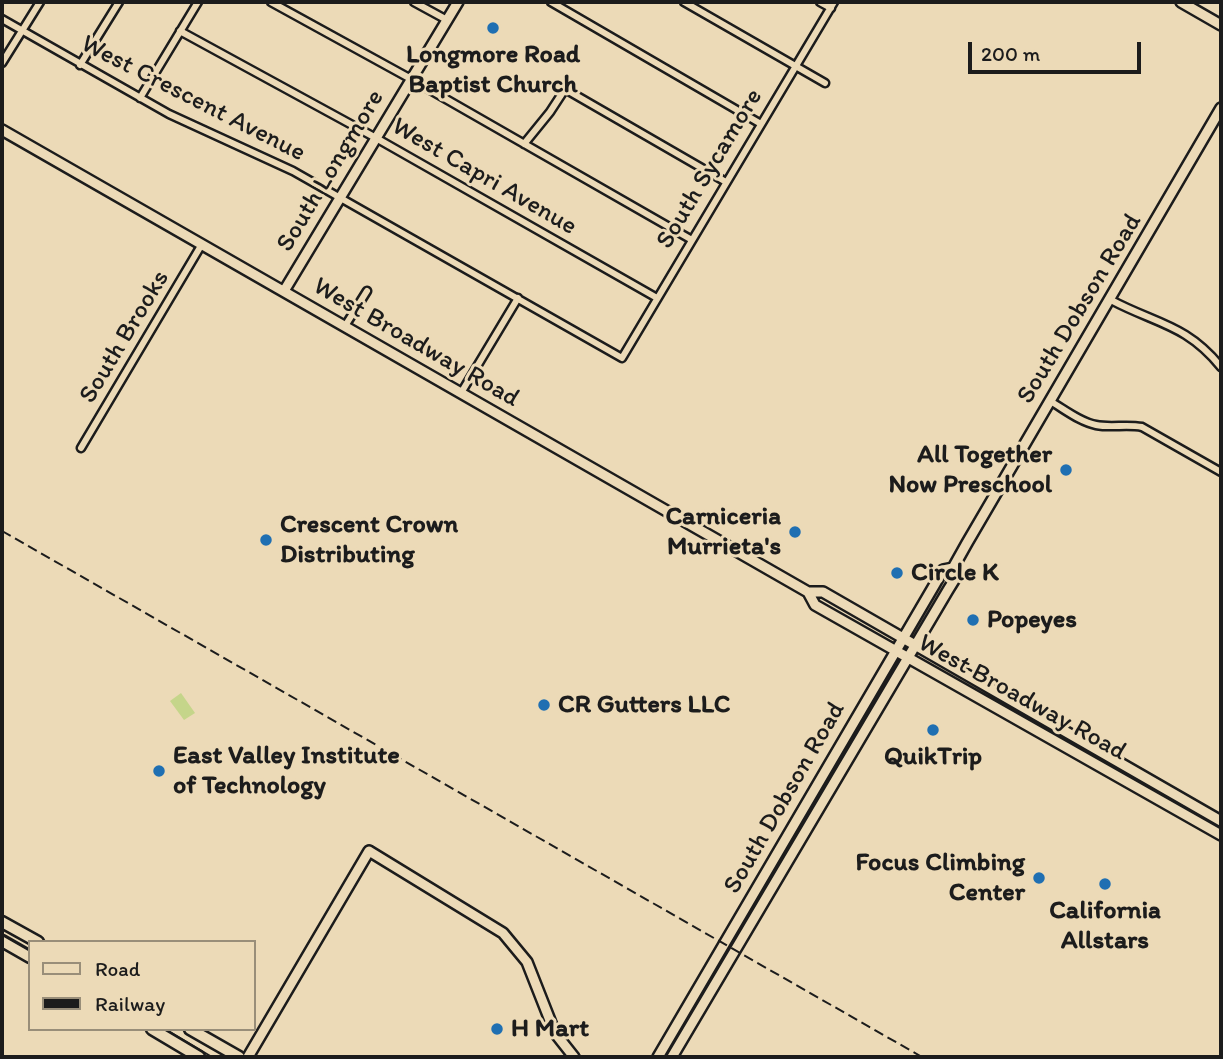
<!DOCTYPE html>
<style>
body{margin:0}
#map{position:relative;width:1223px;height:1059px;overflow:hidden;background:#ecdab7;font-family:Itim,sans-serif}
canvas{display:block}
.frame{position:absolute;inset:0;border:4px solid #1c1c1c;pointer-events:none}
.legend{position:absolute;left:28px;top:940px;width:228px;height:91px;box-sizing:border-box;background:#ecdab7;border:2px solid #998e79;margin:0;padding:9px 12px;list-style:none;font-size:21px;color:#1c1c1c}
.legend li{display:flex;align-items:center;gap:14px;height:35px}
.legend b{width:35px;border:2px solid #998e79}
.scale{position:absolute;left:968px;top:42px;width:173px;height:32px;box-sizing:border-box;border:4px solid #1c1c1c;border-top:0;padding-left:9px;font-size:21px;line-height:24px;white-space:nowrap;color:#1c1c1c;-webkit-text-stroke:5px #ecdab7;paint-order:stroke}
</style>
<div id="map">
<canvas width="1223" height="1059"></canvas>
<div class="frame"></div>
<ul class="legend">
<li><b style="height:9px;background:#ecdab7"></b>Road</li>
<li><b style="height:9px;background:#1c1c1c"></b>Railway</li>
</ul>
<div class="scale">200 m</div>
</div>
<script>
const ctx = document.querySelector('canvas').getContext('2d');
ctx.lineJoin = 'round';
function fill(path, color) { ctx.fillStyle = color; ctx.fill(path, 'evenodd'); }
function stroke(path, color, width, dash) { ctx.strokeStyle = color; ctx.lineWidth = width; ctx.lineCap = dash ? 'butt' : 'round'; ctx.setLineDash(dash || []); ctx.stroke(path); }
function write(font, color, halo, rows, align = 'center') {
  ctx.font = font + ' Itim,sans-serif'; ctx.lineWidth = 6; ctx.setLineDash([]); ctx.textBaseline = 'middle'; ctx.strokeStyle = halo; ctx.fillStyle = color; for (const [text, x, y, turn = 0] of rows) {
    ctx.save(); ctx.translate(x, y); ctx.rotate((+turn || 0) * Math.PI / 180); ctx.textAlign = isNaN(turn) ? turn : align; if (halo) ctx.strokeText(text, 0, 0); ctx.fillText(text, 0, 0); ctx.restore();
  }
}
fill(new Path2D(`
 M181,693L195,713L184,720L170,701Z`), '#c5d58a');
const street = new Path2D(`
 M271,2L411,79L692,240
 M414,2L447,20
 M551,2L761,124
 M684,2L825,83
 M820,2L831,8
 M2,19L169,114L293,171L622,358L834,2
 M180,31L376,138L657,298
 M2,63L40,2
 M80,65L119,2
 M140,98L198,2
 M524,144L550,112L565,89L726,182
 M1111,300C1156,324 1186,324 1221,367
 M345,326L367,291
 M461,393L518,298
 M1050,401C1064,409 1080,422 1096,425C1111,428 1127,424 1142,427L1221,472
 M81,448L202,244`);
const secondary = new Path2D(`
 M1181,2L1221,25
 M2,130L808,592L815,605L1221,835
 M284,291L458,2
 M808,592H823L1221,821
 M248,1057L369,851L503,933L527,962L555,1033L574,1057
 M658,1057L935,584L943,570L953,568
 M672,1057L948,590L956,577L953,568L967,543L1221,108`);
const primary = new Path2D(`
 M2,922L38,942
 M2,941L30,957
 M152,1029L199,1057
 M190,1029L239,1057`);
stroke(street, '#1c1c1c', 11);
stroke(secondary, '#1c1c1c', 14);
stroke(primary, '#1c1c1c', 15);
stroke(street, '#ecdab7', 6);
stroke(secondary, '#ecdab7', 9);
stroke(primary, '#ecdab7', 10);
stroke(new Path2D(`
 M2,935L30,951
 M165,1029L212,1057`), '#1c1c1c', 2);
stroke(new Path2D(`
 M2,531L922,1057`), '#1c1c1c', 2, [10, 5]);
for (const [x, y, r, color] of [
 [493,28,7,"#1f6fb2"],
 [1066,470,7,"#1f6fb2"],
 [795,532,7,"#1f6fb2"],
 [266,540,7,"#1f6fb2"],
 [897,573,7,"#1f6fb2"],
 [973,620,7,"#1f6fb2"],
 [544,705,7,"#1f6fb2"],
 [933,730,7,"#1f6fb2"],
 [159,771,7,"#1f6fb2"],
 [1039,878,7,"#1f6fb2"],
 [1105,884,7,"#1f6fb2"],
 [497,1029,7,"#1f6fb2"]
]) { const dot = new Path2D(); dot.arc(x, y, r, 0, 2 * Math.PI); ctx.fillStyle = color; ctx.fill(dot); stroke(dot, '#ecdab7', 2.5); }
write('bold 26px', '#1c1c1c', '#ecdab7', [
 ["Longmore Road",493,55,"center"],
 ["Baptist Church",493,85,"center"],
 ["All Together",1052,455,"right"],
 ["Now Preschool",1052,485,"right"],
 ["Carniceria",781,517,"right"],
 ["Murrieta's",781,547,"right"],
 ["Crescent Crown",280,525],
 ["Distributing",280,555],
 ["Circle K",911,573],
 ["Popeyes",987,620],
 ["CR Gutters LLC",558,705],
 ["East Valley Institute",173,756],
 ["of Technology",173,786],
 ["QuikTrip",933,757,"center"],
 ["Focus Climbing",1025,863,"right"],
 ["Center",1025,893,"right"],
 ["California",1105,911,"center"],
 ["Allstars",1105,941,"center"],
 ["H Mart",511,1029]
], 'left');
write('26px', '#1c1c1c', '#ecdab7', [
 ["West Crescent Avenue",193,99,27],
 ["South Sycamore",710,169,-59],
 ["South Longmore",331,171,-59],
 ["West Capri Avenue",484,177,30],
 ["South Dobson Road",1080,309,-59],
 ["South Brooks",125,337,-59],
 ["West Broadway Road",416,343,30],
 ["West Broadway Road",1022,698,29],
 ["South Dobson Road",785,798,-60]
]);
</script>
